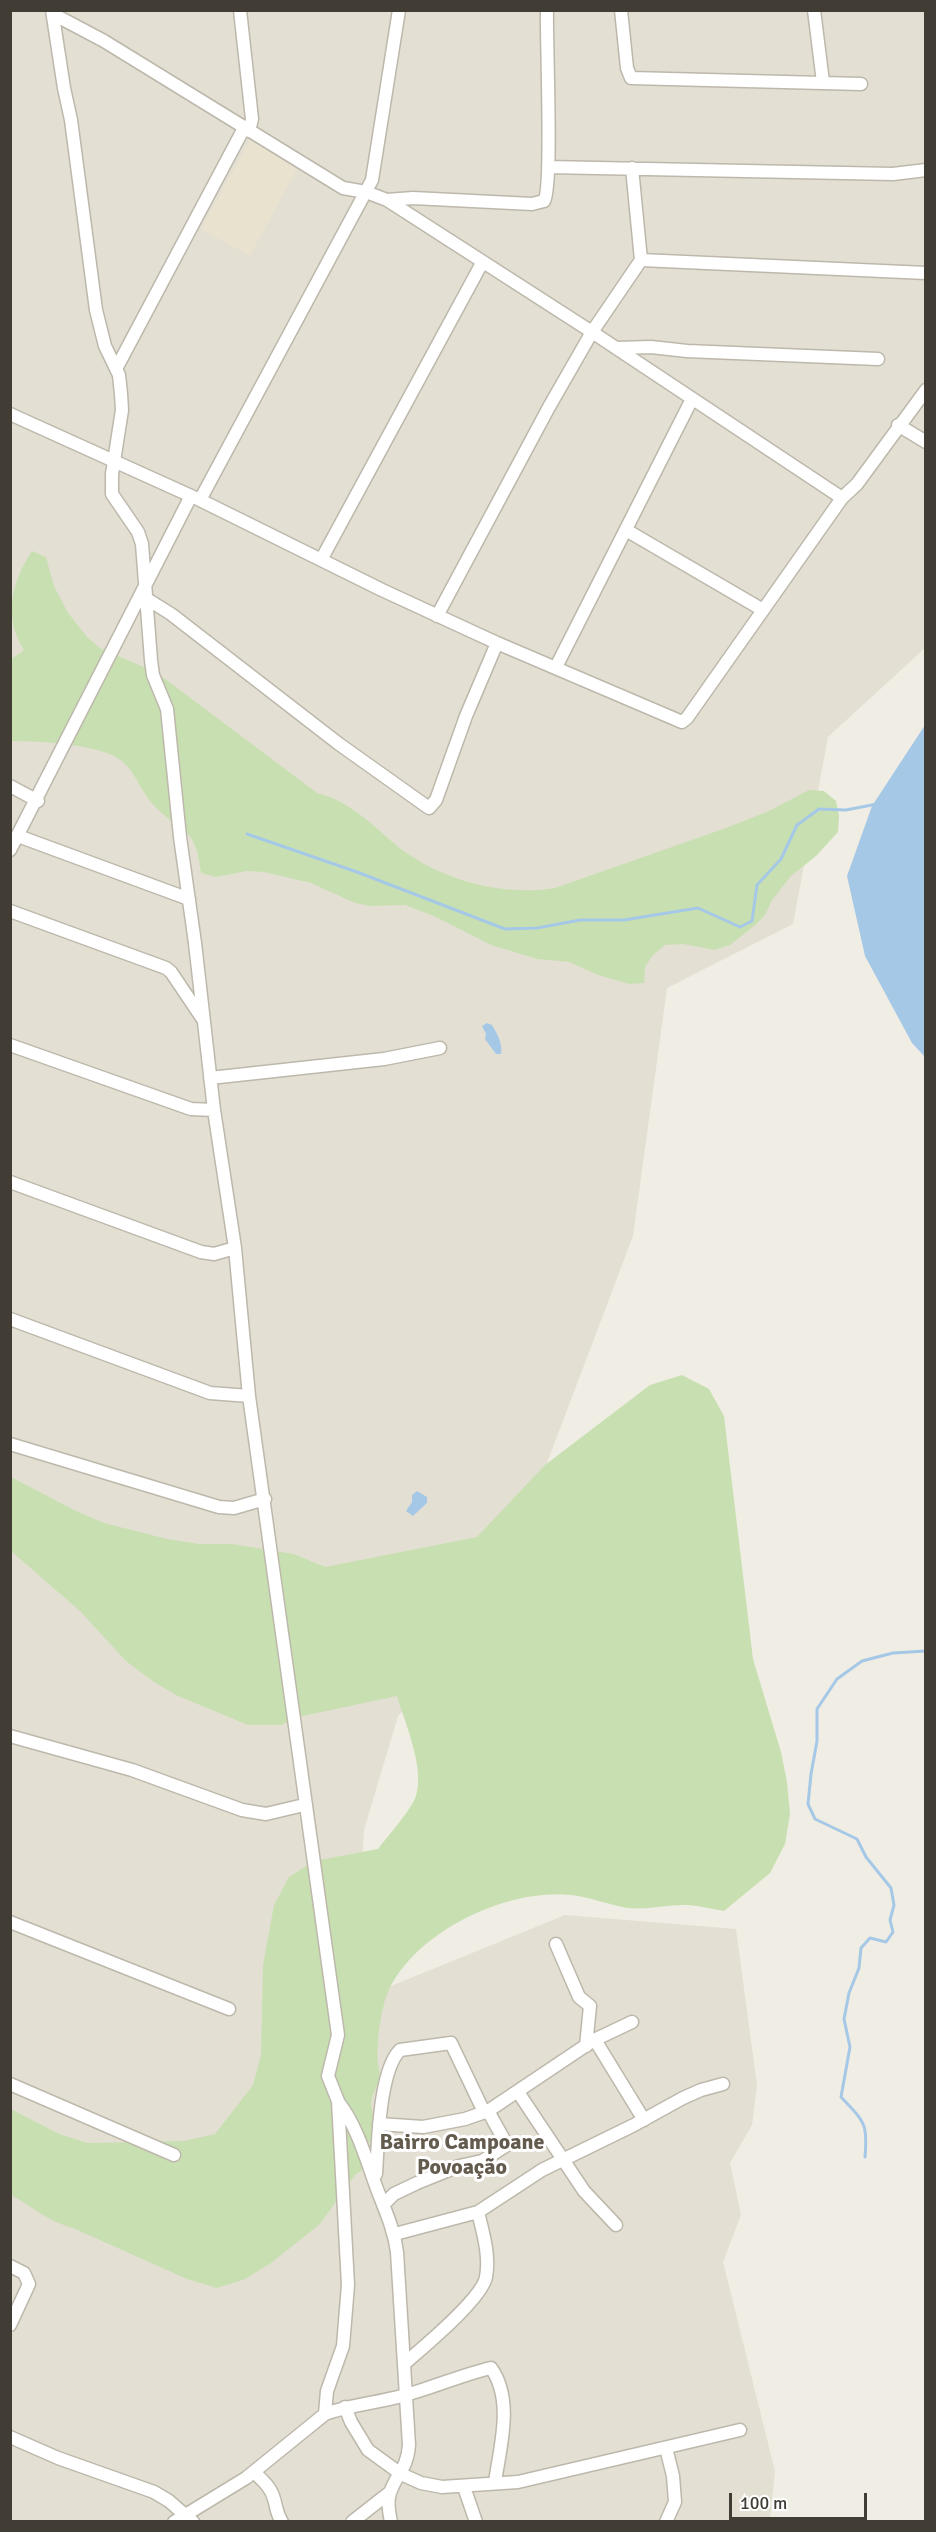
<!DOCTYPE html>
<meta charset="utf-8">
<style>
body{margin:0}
#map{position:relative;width:936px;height:2532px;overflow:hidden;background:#f0ede4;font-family:Signika,sans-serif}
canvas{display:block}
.frame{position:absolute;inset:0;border:12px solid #413d35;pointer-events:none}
.scale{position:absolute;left:729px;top:2493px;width:138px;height:27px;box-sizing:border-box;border:3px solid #413d35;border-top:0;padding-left:8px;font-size:18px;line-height:21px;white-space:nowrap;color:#413d35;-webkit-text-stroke:4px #fff;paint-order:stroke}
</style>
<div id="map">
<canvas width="936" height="2532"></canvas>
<div class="frame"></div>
<div class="scale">100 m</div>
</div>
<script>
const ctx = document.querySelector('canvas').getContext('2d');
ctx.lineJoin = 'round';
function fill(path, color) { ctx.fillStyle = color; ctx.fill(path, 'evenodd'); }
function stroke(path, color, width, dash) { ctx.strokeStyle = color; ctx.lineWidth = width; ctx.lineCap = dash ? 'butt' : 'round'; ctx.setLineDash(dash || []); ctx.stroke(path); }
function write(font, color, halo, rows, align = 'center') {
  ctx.font = font + ' Signika,sans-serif'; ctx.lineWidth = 6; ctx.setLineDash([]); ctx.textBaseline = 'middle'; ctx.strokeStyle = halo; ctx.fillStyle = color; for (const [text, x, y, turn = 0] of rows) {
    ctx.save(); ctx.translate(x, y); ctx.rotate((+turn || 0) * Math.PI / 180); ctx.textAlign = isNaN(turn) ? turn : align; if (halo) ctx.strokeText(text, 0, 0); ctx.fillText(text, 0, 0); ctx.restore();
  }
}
fill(new Path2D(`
 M11,11H925V648L828,737L793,924L667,988L633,1236L522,1529L467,1645L398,1716L364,1830L352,2002L565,1915L736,1929L757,2085L752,2125L730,2163L741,2215L723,2262L775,2471L770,2521L11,2522Z`), '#e3dfd3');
fill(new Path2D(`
 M250,140L297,169L250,256L201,229Z`), '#e8e2cf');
fill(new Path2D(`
 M32,551L46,557L54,586L68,613L88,638L100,648L157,673L317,793C350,801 371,824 396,845C437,879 502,897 555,888L726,828L769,811L809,790L824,791L836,801L839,816L838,832L816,856L791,876L772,900L765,915L754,926L730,945L715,950L683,944L665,945L653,955L645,967L644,983L629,984L598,975L569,962L537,959L491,945L434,916L405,905L370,906L355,903L311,883L264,872L247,871L216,877L201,873C196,822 177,833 151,802C140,789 135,772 122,761C101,744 38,741 11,741L10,660L24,650C3,617 11,583 32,551Z
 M682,1375L709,1389L724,1416L753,1659L781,1752L787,1782L790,1814L785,1844L770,1873L724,1911C712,1909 700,1906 688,1905C668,1904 648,1910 628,1908C609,1905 590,1897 571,1895C505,1888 410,1934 386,1997C380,2015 374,2056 380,2073C376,2099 363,2097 379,2124L368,2145L370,2164L355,2175L320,2224L271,2263L245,2279L217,2288L187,2279L73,2228C51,2223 31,2206 11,2195V2109L59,2134L88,2143L184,2141L215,2134L253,2085L261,2055L263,1965L274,1905L289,1877L314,1861L378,1849C387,1837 412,1809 416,1796C425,1768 405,1723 397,1696L303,1716L281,1725H248L178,1696L154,1682L126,1661L80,1611L11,1551V1477L76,1511L104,1523L167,1539L199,1544H232L294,1554L325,1567L477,1537L545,1465L650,1385Z`), '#c8e0b1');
fill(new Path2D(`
 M925,725V1057L912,1043L865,956L847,876L872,806Z
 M487,1023L492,1025C497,1033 503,1044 501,1054H496L485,1039L486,1034L482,1026Z
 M417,1491L427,1497V1503L413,1516L406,1511L412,1502V1495Z`), '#a6c8e7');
stroke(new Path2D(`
 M247,834L357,872L505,929L537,928L580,920H624L698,908L740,927L752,921L757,885L781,859L797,825L819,809L846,810L877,804
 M865,2157C868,2122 864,2122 841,2097L850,2047L844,2019L849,1993L859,1968L861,1948L870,1938L886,1942L893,1932L890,1920L894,1905L891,1888L866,1857L857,1839L815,1819L808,1804L811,1774L817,1741V1709L837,1679L862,1661L893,1653L926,1651`), '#a6c8e7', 3);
const minor = new Path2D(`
 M52,10L64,88L71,120L96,310L105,346L119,375L121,394L122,410L112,474V494L138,532L142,544L151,660L153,675L167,709L180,837L195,943L214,1110L235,1248L249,1396L338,2035L328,2076L338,2101L348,2285L343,2346L327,2391L325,2414L246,2478L174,2522
 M240,10L252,119L249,131
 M621,10L627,68L631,78L861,84
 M814,10L823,82
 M53,14L104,41L343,188L366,192L387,200L592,332L842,498
 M548,167L893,174L926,170
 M387,200L413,198L532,204L544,201C553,188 546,39 547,10
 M641,260L926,273
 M616,348L651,347L687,351L878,359
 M116,369L244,128
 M10,414L200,500L382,590L497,643L682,722L687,718L842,498L857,484L926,390
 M898,425L926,442
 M200,500L372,180L399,10
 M626,530L763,610
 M321,560L482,263
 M147,599L171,614L339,744L429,808L436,800L466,716L497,643
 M437,616L549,407L592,332L641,260L632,168
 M556,667L692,399
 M10,786L38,801
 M18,836L189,899
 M10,850L191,496
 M10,911L166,968L171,972L202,1018
 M10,1045L191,1109L214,1110
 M210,1078L384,1059L440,1048
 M10,1182L201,1252L214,1254L235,1248
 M10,1319L210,1393L249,1396
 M10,1444L219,1507L234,1508L265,1499
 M10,1736L132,1770L242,1810L266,1814L304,1805
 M10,1922L229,2009
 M556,1944L579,1997L590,2006L586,2046
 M595,2040L644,2120
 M10,2084L174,2155
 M518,2092L584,2191L616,2225
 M339,2103C358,2128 366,2159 377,2189C385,2210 394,2229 397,2252L409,2445C407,2470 397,2472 390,2493C387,2502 389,2513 391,2522
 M379,2124L423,2127L465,2119L488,2111L594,2040L632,2022
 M376,2174C378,2144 379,2071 400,2050L451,2043L484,2112
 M383,2205L394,2194L417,2183L459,2166L482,2161L507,2145L488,2111
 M395,2234L478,2212L542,2170L634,2125L683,2098L701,2090L723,2084
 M10,2266L24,2273L29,2284L10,2325
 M404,2364C422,2348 482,2299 486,2277C490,2255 483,2233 478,2212
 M345,2407L351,2422L368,2450L401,2474L421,2483L442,2487L518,2482L740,2430
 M325,2414C350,2405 376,2403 402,2396C432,2388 461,2375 491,2368C514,2400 500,2447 495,2482
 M10,2437L58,2458L154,2492L169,2501L193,2522
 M666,2448L673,2476L675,2502L666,2522
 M254,2472C262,2480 271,2487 274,2499C277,2508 276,2513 282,2522
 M464,2487L476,2522
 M352,2522L389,2493`);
stroke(minor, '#bdb8ab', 15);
stroke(minor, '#fff', 12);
write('bold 22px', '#635b4d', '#fff', [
 ["Bairro Campoane",462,2143],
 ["Povoação",462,2168]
]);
</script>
